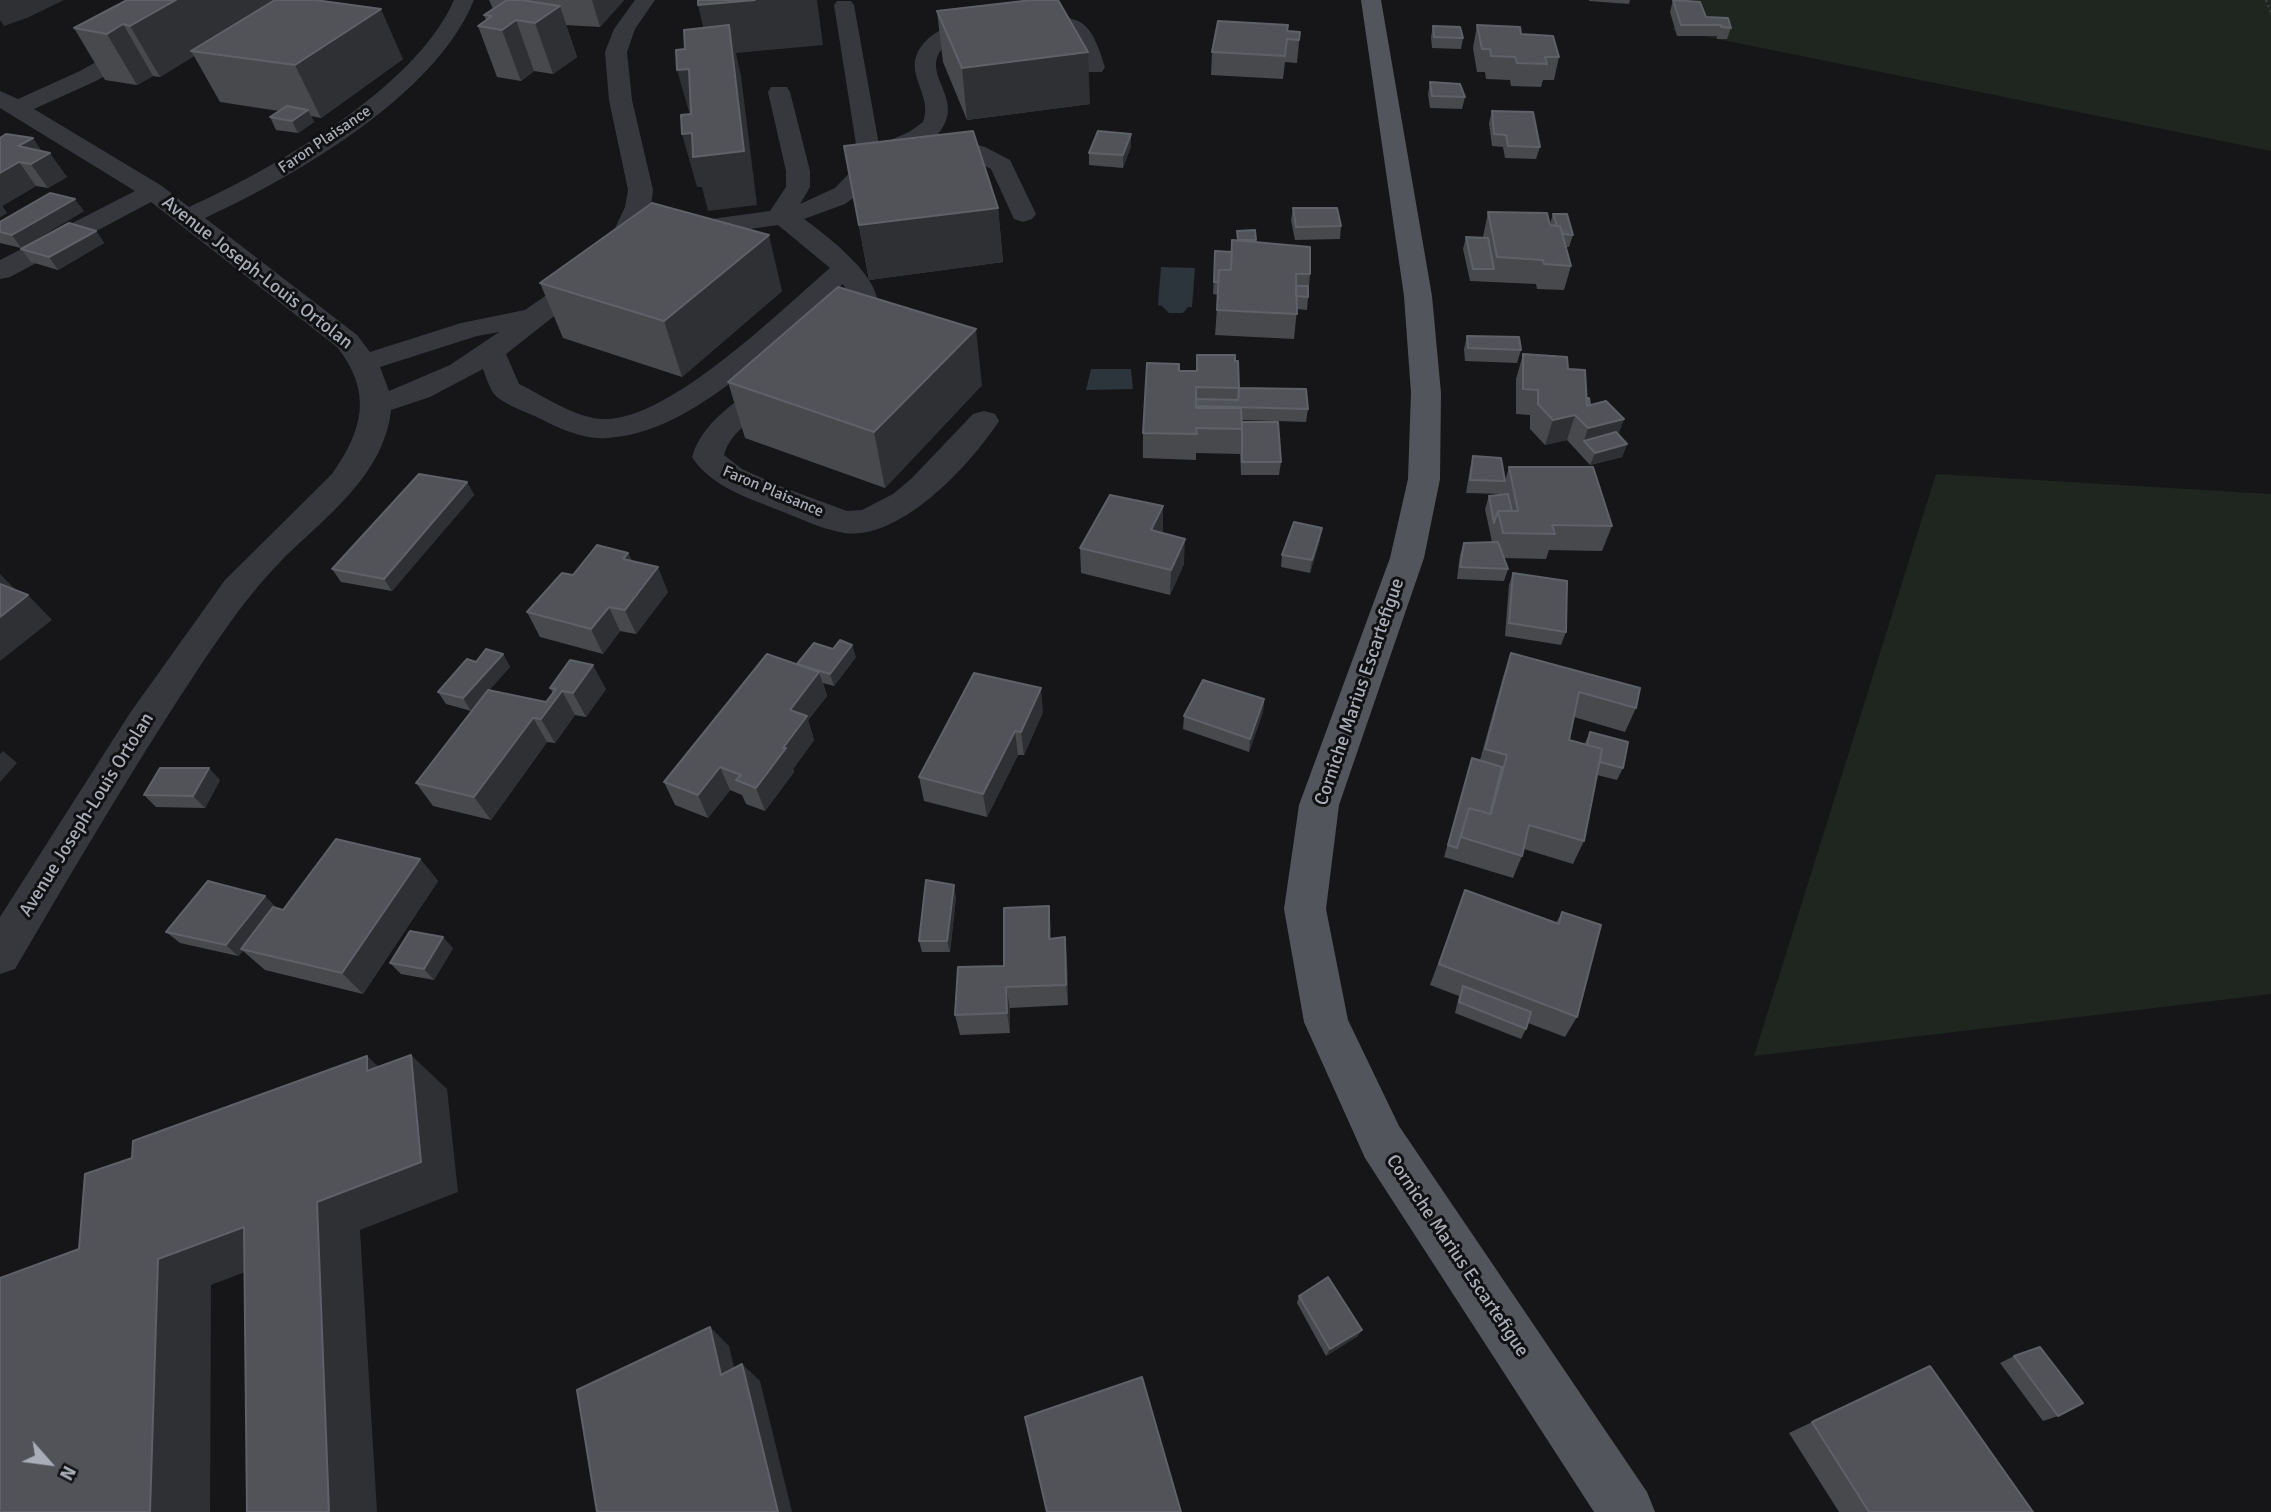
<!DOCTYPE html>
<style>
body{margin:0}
#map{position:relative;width:2271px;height:1512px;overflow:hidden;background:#161618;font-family:Signika,sans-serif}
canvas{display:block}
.north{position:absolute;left:14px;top:1428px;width:70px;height:70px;-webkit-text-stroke:5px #111113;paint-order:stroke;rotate:118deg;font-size:19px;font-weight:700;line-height:28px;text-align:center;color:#a8adb8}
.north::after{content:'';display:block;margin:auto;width:24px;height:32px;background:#a8adb8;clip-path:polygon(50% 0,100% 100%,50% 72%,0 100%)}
</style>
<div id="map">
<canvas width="2271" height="1512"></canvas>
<div class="north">N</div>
</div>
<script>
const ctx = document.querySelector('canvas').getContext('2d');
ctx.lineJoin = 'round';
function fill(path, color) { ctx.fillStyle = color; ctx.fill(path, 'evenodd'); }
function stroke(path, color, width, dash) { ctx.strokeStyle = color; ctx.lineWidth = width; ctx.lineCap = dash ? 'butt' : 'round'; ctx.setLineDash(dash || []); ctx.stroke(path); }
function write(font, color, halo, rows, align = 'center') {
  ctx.font = font + ' Signika,sans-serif'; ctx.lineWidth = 6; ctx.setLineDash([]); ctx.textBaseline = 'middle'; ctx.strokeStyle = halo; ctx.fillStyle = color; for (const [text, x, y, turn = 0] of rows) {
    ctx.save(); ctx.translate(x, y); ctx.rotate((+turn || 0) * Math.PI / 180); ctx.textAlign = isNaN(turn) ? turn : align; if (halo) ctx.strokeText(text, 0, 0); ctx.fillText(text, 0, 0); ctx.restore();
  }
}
fill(new Path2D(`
 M1687,0H2271V151L1673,30Z
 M1936,474L2271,494V994L1754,1056Z`), '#1e261f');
fill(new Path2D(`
 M1161,267L1195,268L1192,307H1188L1183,313H1169L1162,306L1158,305Z
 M1091,369H1131L1133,389L1086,390Z`), '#2c353c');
stroke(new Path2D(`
 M2266,0L2271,13`), '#3d3f44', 2.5, [2, 3.5]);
fill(new Path2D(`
 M206,0H231L228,4L96,81L34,109L162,186L189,207C273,169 416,88 454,0H474C436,95 294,177 205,218L357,335L370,352L461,323L525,310L571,278L610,239L625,207L628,190L609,100L605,52L614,29L635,0H655L635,29L627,52L632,100L653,190L651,207L644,225L630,247L605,276L506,354L519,384C544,396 573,417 602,419C667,423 781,310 830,268L778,225L675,240L666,238L662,232L666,226L675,224L770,211L786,187V171L768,92L771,87H787L790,92L810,171V187L800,204L835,188L859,163L834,5L837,1H851L854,5L879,145L909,132L923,122C933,98 907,76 917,54C921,44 930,36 939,31C967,16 1049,9 1078,21C1094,28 1100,53 1105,67L1102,72H1086C1078,60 1078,36 1063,30C1040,21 952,30 939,53C925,79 966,101 938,134L985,147L1010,160L1036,214L1032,219L1023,222L1014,219L991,169L967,157L921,144L891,159L860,193L845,204L804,219C825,234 884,279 877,308C876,316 867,324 861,329C849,339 842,344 827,340L823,334L849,310V296L843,284C780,340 695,433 607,438C585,440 560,429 541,419C527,412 504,405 494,394C489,387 486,377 483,369L430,397L391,410C384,476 324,518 281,561C239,604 207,656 174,706C119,792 67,880 15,969L0,974V917L130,713L225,580L332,474C363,430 373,392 337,347L151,202L10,277L0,279V260L135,191L0,108V91L18,99L80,71ZM499,332L450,365L389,391L380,367L477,336Z
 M778,375L788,378L793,384C775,411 733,422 724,455L742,469L782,487L847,511L862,510L893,494L911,479L973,414L984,411L995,414L999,421C971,464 901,541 844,533C820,529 795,516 773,508C743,496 710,485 692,457C702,421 740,399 768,378Z`), '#37383d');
fill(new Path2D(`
 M1361,0H1381L1432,296L1441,393L1440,479L1424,558L1339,805L1326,909L1348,1020L1399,1126L1647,1492L1655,1512H1594L1365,1158L1304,1022L1284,909L1299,805L1390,558L1408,479L1411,393L1404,296Z`), '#53555c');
fill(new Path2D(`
 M127,0L403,59L321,118L311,116L314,122L298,133L276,130L270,117L279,111L220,102L194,56L160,77L153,76L137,85L105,80L74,28Z
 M489,0H624L600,27L566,25L577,57L553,74L534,71L521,81L497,77L478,26L486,20L484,15L493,9Z
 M1589,0H1630L1629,4L1589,1Z
 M1673,0L1706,17L1731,28L1727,39H1717V36H1677L1670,12Z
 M937,11L1090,104L967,120L943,62Z
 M1477,25L1521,34L1559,57L1554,80H1543L1541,87L1511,86L1510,80L1486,79L1485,72H1477L1473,48Z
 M1433,26L1463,38L1461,49L1432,48L1431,37Z
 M1288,31L1300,32L1297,63L1285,62L1283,79L1211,75L1212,52Z
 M1430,82L1465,97L1462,109L1430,108L1428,94Z
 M1492,111L1540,147L1536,159L1505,158L1503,147L1492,146L1489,123Z
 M1131,134V146L1123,168L1089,165V153Z
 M0,138L41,151L67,177L48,188L36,186L2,206L7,213L0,217Z
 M844,146L998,208L1003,262L869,280Z
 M1293,208L1341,226L1340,239L1295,240L1291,220Z
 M84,211L21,248L0,243V222Z
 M1488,212L1550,224L1553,214L1573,235L1569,247H1566L1571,266L1564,290L1537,289L1536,284L1470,281L1463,249L1466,237H1483Z
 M96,231L104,243L58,270L31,262L21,249Z
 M1237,231L1256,240V242L1310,274L1307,310L1297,309L1294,339L1215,335L1218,295L1213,294L1215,251L1232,252L1237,241Z
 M540,283L782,291L682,377L563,338Z
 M1467,336L1521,350L1517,363L1465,361L1464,349Z
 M1523,354L1568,369L1590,405L1624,419L1618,434L1627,444L1622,457L1590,465L1567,440L1545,445L1530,429V415L1516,414V379Z
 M1235,361L1239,388L1308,409L1306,422L1242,420V422L1281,462L1279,475H1241L1240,453V454L1196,453V460L1143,458V433L1179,371H1197Z
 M728,382L982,385L885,488L745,438Z
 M1473,456L1505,481L1509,467L1612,526L1602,551L1549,550L1546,559L1504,558L1508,569L1504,581L1457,579L1460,555L1464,543L1492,542L1485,509L1489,496L1502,495V493V494L1466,493L1470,469Z
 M467,482L474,495L392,591L341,582L332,569Z
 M1163,531L1162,533L1184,564L1170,595L1081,573L1080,548Z
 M1320,540L1310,573L1281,567L1282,555Z
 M628,553L632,561L668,592L636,634L620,631L603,654L540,637L527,612L573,575Z
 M1513,573L1566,632L1561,645L1505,636L1509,585Z
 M1511,653L1636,708L1625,732L1574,717L1569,740L1584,745L1590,732L1623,768L1617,780L1597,775L1584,841L1573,864L1524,849L1522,856L1513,878L1444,857L1468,770L1472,758L1480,760L1503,677Z
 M503,654L510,667L489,690L546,702L553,693L550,688L606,689L586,717L575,715L555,743L547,742L491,820L433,806L416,783L471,711L446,704L438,692L476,662Z
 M856,657L834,686L823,683L827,696L808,720L814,740L793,769L794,772L765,811L746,804L742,795L730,790L708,818L675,805L664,782L797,664Z
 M1264,699L1263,712L1249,752L1183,729L1184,716Z
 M1043,712L1024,755H1018L987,817L924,801L919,777Z
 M220,780L205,808L156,807L144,795Z
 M420,859L438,881L363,994L265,970L243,951L238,956L180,943L166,932L276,907V908L283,910Z
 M1465,890L1556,923L1562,912L1577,1017L1565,1037L1528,1023L1526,1029L1521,1039L1455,1013L1459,996L1430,985Z
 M956,897L950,952H922L919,941Z
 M1049,906L1051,939L1067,959L1068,1005L1010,1008V1033L960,1035L955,1015L1004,966Z
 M453,948L434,980L401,974L390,963Z
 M1299,1296L1358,1336L1326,1356L1297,1303Z
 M2014,1356L2058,1416L2043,1421L2000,1363Z
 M1930,1366L2033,1512H1839L1789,1433Z`), '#47494d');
fill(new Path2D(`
 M0,0H64L27,18L4,26L0,20Z
 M176,0H289L191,51L194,56L160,77L130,26Z
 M592,0H624L600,27Z
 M755,0H817L823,45L736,53L741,76L757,205L708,211L702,187H697L682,134L692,133L710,56L698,5Z
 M560,6L577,57L553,74L535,23Z
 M381,9L403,59L321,118L295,65Z
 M516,20L534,71L521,81L502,30Z
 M123,24L153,76L137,85L107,34Z
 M1088,52L1090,104L967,120L962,68Z
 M689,69L692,122L677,70Z
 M308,110L314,122L298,133L292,121Z
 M1131,134V146L1123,168V155Z
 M33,138L45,156L50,153L67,177L48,188L18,146Z
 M19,162L36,186L2,206L7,213L0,217V173Z
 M75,199L84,211L21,248L12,235Z
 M998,208L1003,262L869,280L859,225Z
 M96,231L104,243L58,270L49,257Z
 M769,235L782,291L682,377L664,321Z
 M976,329L982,385L885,488L874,432Z
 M1575,415L1567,440L1545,445L1553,420Z
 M1624,419L1615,444L1584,441L1588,428Z
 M1627,444L1622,457L1590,465L1595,453Z
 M467,482L474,495L392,591L384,579Z
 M1163,506V531L1151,555V530Z
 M1322,528L1320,540L1310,573L1312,560Z
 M1185,539L1184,564L1170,595L1171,570Z
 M628,553L639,577L623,559Z
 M658,567L668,592L636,634L625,610Z
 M0,574L15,589L0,600Z
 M28,595L52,620L0,661V617Z
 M609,607L620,631L603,654L591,629Z
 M852,645L856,657L834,686L830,674Z
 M503,654L510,667L471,711L463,698Z
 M593,665L606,689L586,717L573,693Z
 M816,669L817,674L819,672L827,696L808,720L814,740L793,769L794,772L765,811L756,788L783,748L790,710Z
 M1041,688L1043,712L1024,755L1021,732Z
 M562,691L575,715L555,743L541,719Z
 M1264,699L1263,712L1249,752L1250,739Z
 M533,718L547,742L491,820L474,797Z
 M1015,731L1018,755L987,817L983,794Z
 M3,751L17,763L0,782V754Z
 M720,767L730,790L708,818L698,795Z
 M209,768L220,780L205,808L193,796Z
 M420,859L438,881L363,994L342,973Z
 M954,885L956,897L950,952L947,941Z
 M265,896L276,907L243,950L241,949L243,951L238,956L226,945Z
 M1049,906L1051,928V960L1049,939Z
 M443,937L453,948L434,980L424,969Z
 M1065,937L1067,959L1068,1005L1066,985Z
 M1006,987L1010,1008V1033L1007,1013Z
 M411,1055L447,1089L458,1192L360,1230L377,1512H329L317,1202Z
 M367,1056L404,1090L367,1071Z
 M244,1227L292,1254L211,1285L210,1512H150L158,1259Z
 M710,1327L729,1346L740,1392L721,1375Z
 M1362,1330L1358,1336L1326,1356L1330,1349Z
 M742,1364L760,1381L792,1512H778Z`), '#2f3033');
const building = new Path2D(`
 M127,0H176L130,26L123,24L107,34L74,28Z
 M275,0H315L381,9L295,65L191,51Z
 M507,0H521L560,6L535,23L516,20L502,30L478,26L492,16L484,15Z
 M698,0H755L698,5Z
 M1032,0H1058L1088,52L962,68L937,11Z
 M1673,0L1700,2L1706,17L1728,18L1731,28L1721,27V25H1681Z
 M1218,21L1288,25L1287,31L1300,32L1299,40L1287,39L1285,56L1212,52Z
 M729,25L744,151L693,157L692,133L682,134L681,115L691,114L689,69L677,70L676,50L685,49L684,30Z
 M1477,25L1520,27L1521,34L1553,36L1559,57H1545L1547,64L1517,63L1515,57L1491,56L1490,49H1482Z
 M1433,26L1460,27L1463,38L1434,37Z
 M1430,82L1460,84L1465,97L1432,96Z
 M287,106L308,110L292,121L270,117Z
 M1492,111L1533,112L1540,147L1508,146L1506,135L1494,134Z
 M973,131L998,208L859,225L844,146Z
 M1098,131L1131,134L1123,155L1089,153Z
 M6,134L33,138L18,146L50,153L31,164L19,162L0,173V138Z
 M50,193L75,199L12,235L0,232V222Z
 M652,203L769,235L664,321L540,283Z
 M1293,208H1337L1341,226L1296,227Z
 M1488,212L1547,213L1550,225L1560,226L1571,266L1544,264L1543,260L1497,257Z
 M1553,214H1567L1573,235L1563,234L1560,226H1557Z
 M69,223L96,231L49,257L21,249Z
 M1255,230L1256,240H1238L1237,231Z
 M1466,237L1488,238L1494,269H1473Z
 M1232,240L1310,247V274H1296L1297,314L1217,310L1219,270H1231Z
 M1215,251L1232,252L1231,270H1219L1218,282H1214Z
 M1296,286H1308V297L1296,296Z
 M838,287L976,329L874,432L728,382Z
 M1467,336L1519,337L1521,350L1468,348Z
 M1523,354L1567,357L1568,369L1585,370L1587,406L1606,401L1624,419L1588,428L1575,415L1553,420L1538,404V390L1523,389Z
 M1197,355H1235V361H1238L1239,388L1196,387V408H1241L1242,429L1196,428L1197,434L1143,433L1147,363L1179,364V371H1197Z
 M1239,388L1306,389L1308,409L1196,406V399L1238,400Z
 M1586,398H1589L1590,405L1587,406Z
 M1242,422H1278L1281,462H1242Z
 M1616,432L1627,444L1595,453L1584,441Z
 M1473,456L1501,458L1505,481L1470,480Z
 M1509,467H1593L1612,526L1552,525L1555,534L1503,533L1498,511H1518Z
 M419,474L467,482L384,579L332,569Z
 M1508,494L1512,511H1498L1494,523L1489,496Z
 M1110,495L1163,506L1151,530L1185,539L1171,570L1080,548Z
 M1294,522L1322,528L1312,560L1282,555Z
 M1498,542L1508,569L1460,567L1464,543Z
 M597,545L628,553L623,559L658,567L625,610L609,607L591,629L527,612L562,573L573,575Z
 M1513,573L1567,581L1566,632L1509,623Z
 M0,584L28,595L0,617Z
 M840,640L852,645L830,674L797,664L814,643L833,649Z
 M486,649L503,654L463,698L438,692L467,659L476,662Z
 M1511,653L1640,688L1636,708L1579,692L1569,740L1602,749L1584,841L1529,825L1522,856L1461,837L1469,808L1491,814L1507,755L1485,749Z
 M767,654L819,672L790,710L807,716L783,748H786L756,788L736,780L741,775L720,767L698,795L664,782Z
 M570,660L593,665L573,693L562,691L541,719L533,718L474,797L416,783L488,690L546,702L556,689L550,688Z
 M974,673L1041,688L1021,732L1015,731L983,794L919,777Z
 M1203,680L1264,699L1250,739L1184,716Z
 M1590,732L1628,742L1623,768L1600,762L1602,749L1587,745Z
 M1472,758L1502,767L1490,814L1469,808L1457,848L1448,845Z
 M160,768H209L193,796L144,795Z
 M336,839L420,859L342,973L241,949L273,907L283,910Z
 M926,880L954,885L947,941H919Z
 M208,881L265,896L226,945L166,932Z
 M1465,890L1559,924L1562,912L1601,925L1577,1017L1439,964Z
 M1049,906V939L1065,937L1066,985L1006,987L1007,1013L955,1015L958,967L1004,966V908Z
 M410,931L443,937L424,969L390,963Z
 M1463,986L1531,1012L1526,1029L1459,1002Z
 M411,1055L421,1162L317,1202L329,1512H247L244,1227L158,1259L150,1512H0V1278L79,1249L85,1174L132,1158L133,1141L367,1056V1071Z
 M1328,1277L1362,1330L1330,1349L1299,1296Z
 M710,1327L721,1375L742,1364L778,1512H597L577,1390Z
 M2040,1347L2083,1403L2058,1416L2014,1356Z
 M1930,1366L2033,1512H1869L1812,1422Z
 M1142,1377L1181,1512H1047L1025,1417Z`);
fill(building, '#525359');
stroke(building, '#5f6168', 2);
write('16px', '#a8adb8', '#111113', [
 ["Faron Plaisance",325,140,-34],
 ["Faron Plaisance",773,492,23]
]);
write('19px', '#a8adb8', '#111113', [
 ["Avenue Joseph-Louis Ortolan",257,273,38],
 ["Corniche Marius Escartefigue",1360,692,-71],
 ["Avenue Joseph-Louis Ortolan",87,815,-58],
 ["Corniche Marius Escartefigue",1457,1256,56]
]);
</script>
